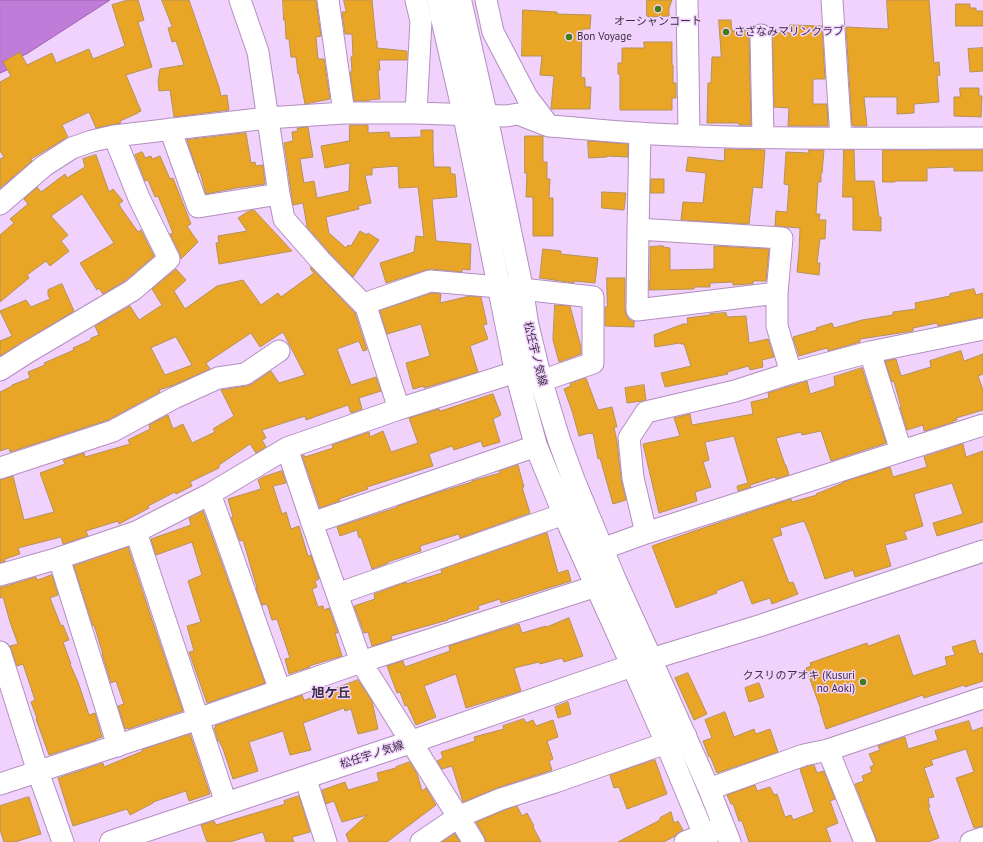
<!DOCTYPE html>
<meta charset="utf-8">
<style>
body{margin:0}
canvas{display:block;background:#f0d2fc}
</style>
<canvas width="983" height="842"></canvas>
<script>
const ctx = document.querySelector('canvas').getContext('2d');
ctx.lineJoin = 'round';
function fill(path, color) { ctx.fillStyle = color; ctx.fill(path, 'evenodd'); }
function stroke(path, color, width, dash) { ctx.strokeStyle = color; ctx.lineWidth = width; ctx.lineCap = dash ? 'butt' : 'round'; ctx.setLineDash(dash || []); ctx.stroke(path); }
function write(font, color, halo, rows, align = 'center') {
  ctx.font = font + ' "PT Sans","Noto Sans JP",sans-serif'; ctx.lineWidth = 3; ctx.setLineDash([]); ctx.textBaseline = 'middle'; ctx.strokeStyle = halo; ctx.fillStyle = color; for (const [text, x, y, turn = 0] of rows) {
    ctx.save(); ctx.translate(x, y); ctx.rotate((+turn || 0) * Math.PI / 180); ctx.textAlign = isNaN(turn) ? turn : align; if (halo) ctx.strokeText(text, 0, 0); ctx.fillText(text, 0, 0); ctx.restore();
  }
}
const water = new Path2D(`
 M0,0H110L28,53L22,56L20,52L3,62L7,70L0,73Z`);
fill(water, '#c17cda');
stroke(water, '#9964ac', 1);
const building = new Path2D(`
 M128,0H138L144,20L138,22L152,67L126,75L141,111L138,112V113L120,121L121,123L96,128L89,112L62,125L68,137L31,159L32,161L0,188V159L4,157L0,151V82L11,76L3,62L20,52L27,65L52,53L56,63L89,49L93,59L125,46L112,5Z
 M162,0H189L219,87L221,96L227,95L229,110L174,117L170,90L159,91L158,82L160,69L184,65L176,41L172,42L168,28L172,27Z
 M283,0H316L321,36L316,37L318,59H324L330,99L305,104L299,73L298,74L296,57H291L289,39H286L285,20H284Z
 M344,0H372L376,41H377V48L407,51V60H379L380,70H378L380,99L369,100V101H354L350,72H352L351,57L353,56L352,34H345L342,12H346Z
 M647,0H672L669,8V16L648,17V16H647Z
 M887,0H929L934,63L939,62L940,75L937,76L939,102L914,104V113L897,114V97H864L867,126H854V125H852L846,27L888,29Z
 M956,4H970V8H976V11H983V26H956Z
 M523,10L557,12V14L591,15L590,29H582L581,77L585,78V87H591L590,109H551L554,76L540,75L542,56H522Z
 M719,20H731L732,31L750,30L749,35L751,125H739V123H707L708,83H711L712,57H721Z
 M790,25L822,26L825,79H813V104H827L828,126H788L789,108L774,107L772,32L791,33Z
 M644,42H672V65H673V83H676V98H672V110H620V74H618V63H622V48H644Z
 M983,48V71L970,72L968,49Z
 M960,88H979V96H982L981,117L954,116V97H960Z
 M350,125H368V133L389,132L390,138L421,137V130H433V149L434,167H450L451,174H455L457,197L432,199L436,241L471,244L470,270L462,269V272L431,269L426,270L386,283L380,263L414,252L416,236L424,237L418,187L399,188L398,166L372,168V175H365L371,203L358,206L359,209L326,217L329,233L346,248L348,245L351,246L360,231L367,235L368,233L379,240L353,277L329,252L307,227L303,203L293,205L284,143L293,141L292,132L298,131L297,128L308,127L313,157L300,159L304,183L314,181L317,198L349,191L350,163L325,168L321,146L349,141Z
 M246,133L251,163L255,162L256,166L263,165L265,184L236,188L206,194L200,172L198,173L187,140Z
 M525,136H543V162H547V179H550L549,198H553V236H533V197H526L527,173H525Z
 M588,141L628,144V157L607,156V157L589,158Z
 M725,149L765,150L762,188L753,187L749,224L681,220L683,202L703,203L706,173L686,171L688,157L724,161Z
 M809,150H824L822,173H821V182H818L816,214H820L819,220H826L825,239H820L817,263H820L819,275L797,272L799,251L800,228L775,226L776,211L787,212L789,185L784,184L786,152L808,153Z
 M844,150H854L855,181H874L879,217H881V231L853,230V197H843Z
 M883,150H983V171H954V167L927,168V181H895V182H883Z
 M142,152L143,153L145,158L151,156L152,159L160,156L170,179L173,178L191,224L187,226L198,242L181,259L180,254L170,234L173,233L158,196L155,197L148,180L145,181L135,155Z
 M96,155L109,192L113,189L123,201L119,204L121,208L138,232L141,230L154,256L126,280L103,294L99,288L97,290L80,263L114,243L82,194L51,216L68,235L61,241L69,251L50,266L46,261L27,275L29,278L0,302V235L14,223L10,219L28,204L24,199L37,187L41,192L65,174L67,178L85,167L83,159Z
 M651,179H664V193H651Z
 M602,192L626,193L624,210L602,208Z
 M254,210L292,251L219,264L216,243H219L218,236L247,231L238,218L247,212Z
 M663,246V247L670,248V270L714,269V246L769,249L766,281H753V284H748L733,285V282L710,283V287H694V289L649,290L650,279V247Z
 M543,249L561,251V254L598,258L595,283L574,281V283L540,278Z
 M311,267L355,313L367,350L363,351L359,341L337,349L351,385L376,377L381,391L359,398L362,409L351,413L348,405L306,420L305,416L262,430L266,438L262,440L266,447L256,453L250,444L219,465V468L190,482L192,486L176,494L175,492L148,506L149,508L119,524L118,521L86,531L88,536L63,544L61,537L18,548L20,554L5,559V561L0,563V480L13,476L24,520L54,512L40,473L65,464L63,460L84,453L85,457L130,444L128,440L150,429L149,425L168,415L173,429L183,424L192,443L215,432L213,429L234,416L221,390L247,386L252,384L271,371L279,383L305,375L283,332L260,347L251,333L206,363L210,369L174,385L159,390L160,392L108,420L10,452L9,448L0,451V392L12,386V385L30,378L28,372L45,365L44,363L74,350L73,348L91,340V338L99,335L95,326L130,306L139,320L162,305L152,289L176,269L186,280L174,291L185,309L217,286L243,280L261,305L278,293L281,297L314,273L311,270ZM176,337L192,365L165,375L151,348Z
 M607,278H625V310L627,317L631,321H634V327L605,326V307H607Z
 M62,284L74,311L0,356V341L12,336L0,311L26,300L31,307L50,299L48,295V290Z
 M974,289L976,295L983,293V317L938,326L937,323L913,328V331L860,339V342L828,351V348L823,349L799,356L793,337L817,330L816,328L832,323L834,328L862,320L893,315V312L916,309L915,303L950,296V294Z
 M432,293L441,294L440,303L470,296L481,297L487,324L483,325L488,339L470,346L478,372L424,388V386L413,389L406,363L430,356L421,324L387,334L380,311Z
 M555,305L570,306L581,347V354L559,362L553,340Z
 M726,313L727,317L746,316L749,343L768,339L774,357L762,360L763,367L750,370L749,366L727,372L728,374L665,387L661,373L691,366L684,344H681L680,343L655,347L654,335L683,324H688L687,318L710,315V314Z
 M961,351L964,361L983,354V374L978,376L983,390V410L956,418L957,420L953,421L954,422L924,431L923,425L907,430L900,407H901L894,381L892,382L885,361L896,359L901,376L931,367L930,361Z
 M862,368L886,443L831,461L821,431L802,435L801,432L776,438L785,465H786L789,475L776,479L775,477L750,485L751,487L738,491L737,486L748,483L734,436L705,442L709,460L703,462L711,487L695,492L697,501L659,513L643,444L680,436L674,418L690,414L692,425L753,414L751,402L769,398L768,393L807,381L810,394L835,386L834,377Z
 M586,378L598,410L612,407L617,427H614L617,442L621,479L626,500L613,504L600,458L598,459L593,433L590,434V433L579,436L572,411L564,389L571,386L570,384Z
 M644,385L646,400L642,401L627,403L625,388Z
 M493,394L501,415L493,419L500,442L483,447L481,441L454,450L452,446L429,454L433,466L367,487L368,489L339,499L340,501L320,508L302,455H304L305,457L333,448L332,445L369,432L370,437L383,431L391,452L418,443L409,418L439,409L440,411Z
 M963,444L966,457L983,451V522L937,536L933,523L963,514L952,483L914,494L923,526L904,532L907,539L885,545L891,566L855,577L853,570L825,579L810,535L804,521L780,528L782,535L772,538L789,583L793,582L798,594L772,604L770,598L752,604L743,580L716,591L717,593L676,608L652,546L694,531L791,499L792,502L817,495L816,494L843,483V482L890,467L893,477L927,467L924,457Z
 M518,465L524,487H522L530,513L460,538L459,534L420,546L421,551L388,562V563L372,569L361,537L359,538L357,530L340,536L337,527L398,507L397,506L433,494L472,482V481L500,473L499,471Z
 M282,471L286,483L273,486L282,514L286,512L291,529L299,526L308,556L311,555L319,579L315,581L317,587L312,589L318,607L323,606L324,610L329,608L338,633H335L342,656L309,666L310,667L289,674L285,659L290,658L277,619L272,620L267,604L262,605L256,588H257L243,540L240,541L231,518L233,517L228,499L261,489L258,480L263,477Z
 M203,511L265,683L207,703L189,652L194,651L187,626L201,622L188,581L202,575L192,542L156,555L151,539L191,525L189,518Z
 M547,533L558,573L568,570L571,581L501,603L500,599L478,606L479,609L448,619V620L391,636L392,640L372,646L368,632L364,633L354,606L375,599L374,594L406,582V584L442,573L441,570Z
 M128,547L152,620L183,711L128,729V728L125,729L118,706L124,704L116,681L111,683L102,654H103L94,625L93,626L74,566Z
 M52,575L58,595L50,598L61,626L63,625L69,640L63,642L71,664H70L78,682L89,715L95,713L102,737L96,739V740L49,755L36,719L37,718L31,702L35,700L23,664L17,666L10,646L18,644L10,622L3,597L0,598V587H3L36,577L37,580Z
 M569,618L583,656L564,662L562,658L540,664L539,662L514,668L521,691L466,708L456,674L424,686L436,717L416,725L407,705L405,706L400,692L397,693L387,666L403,661L405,667L450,651L449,646L519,624L522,633L546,626V627Z
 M899,635L913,676L947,665L945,657L955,655L952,647L975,640L979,654L983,653V681L965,687L964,685L924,698L923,695L826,729L820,710H821L806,668L811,666L810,663L867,643L868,646Z
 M688,673L707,714L694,720L675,678Z
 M358,680L372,701L378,729L358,734L351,709L345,711L344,708L303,723L311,750L290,755L283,731L249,742L258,771L233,779L223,749L219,741H218L214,728L216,727L215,726L302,695L304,700Z
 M759,683L764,697L749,702L745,688Z
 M568,702L571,714L558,718L555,707Z
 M725,712L734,737L754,729L756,734L770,729L778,752L717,773L710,756L709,757L703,741L712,738L705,720Z
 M524,719L526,723L533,720L536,726L553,720L558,737L547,741L553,759L549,761L552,770L497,788L463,802L452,766L442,769L437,761L443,758L441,752L475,741L474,737L504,729L503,726Z
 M969,721L972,731L983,727V826L974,828L956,778L974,772L966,749L931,760L933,765L924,768L934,797L928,798L929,801H928L930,807H928L939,838L928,842H877L876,838L855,784L864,781L862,776L872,772L870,767L874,765L869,754L880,750L878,746L905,737L908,749L938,740L935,731Z
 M190,734L210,794L189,801L186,791L153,802V803L130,815L127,809L73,826L58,778L103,763L104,767L143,751L142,750Z
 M655,760L667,794L627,809L619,787L614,788L610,775Z
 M410,762L417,774L422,791L426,788L436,805L387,842H349L346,834L367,815L342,822L334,801L326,804L322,790L345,782L348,790L379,781L377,773L396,768V767Z
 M814,765L817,773L824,771L835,799L830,801L838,823L826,828L831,842H749L742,821H739L733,804H731L727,795L755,785L757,791L770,787L774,795L777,794L785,817L791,815L793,820L814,812L800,769Z
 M299,796L310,832L292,837L294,842H266L263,832L230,842H207L201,825L214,821L216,825L285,804L284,801Z
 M29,797L41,834L15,842H4L0,830V806Z
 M517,806L522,816L527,813L534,826L533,827L541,842H486L484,836L476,822L505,810Z
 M671,812L674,823L678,821L683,830L676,834L675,836L664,842H618L660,820V818Z
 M455,834L460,842H442Z`);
fill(building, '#e9a526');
stroke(building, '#b5915c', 1);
const minor = new Path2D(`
 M240,0L258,52L279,194
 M328,0L344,113
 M486,0L493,32L527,97L549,126C578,128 607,131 637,133C752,140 868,138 983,138
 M687,0L689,135
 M832,0L841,138
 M761,35L763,138
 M416,113L506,116L518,114L549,126
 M170,129L198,207L279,194L284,219L320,260L366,307L399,409
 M640,133L638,229L782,238L777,293V326L791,373
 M0,204L44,166L72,148L92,141L114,136L267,118L344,113H416L421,21L416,0
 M638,229L637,310L777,293
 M366,307L372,301L430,281L522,289L593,297V363L541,381L516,372L399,409L287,448L312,523L361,662L474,842
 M870,352L901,451
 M0,370L28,352L133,290L169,259L139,198L114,136
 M0,468L113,431L174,398L218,378L245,374L279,351
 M210,494C234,559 256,625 280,690
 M312,523L536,446
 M136,532L226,803
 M646,533L633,478L629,438L646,412L735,391L791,373L870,352L983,329
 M602,549L646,533L983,425
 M59,558L118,746
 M0,575L59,558L136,532L210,494L287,448
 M337,594L564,514
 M0,652L38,772L63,842
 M632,665L666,743L707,842
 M828,750L865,842
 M305,777L326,842
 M0,784L198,719L361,662L612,581
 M709,789L804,755L828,750L983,698
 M421,842L458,817L501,799L555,782L686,736
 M685,842L716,830
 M730,842L709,789L651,659L762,625L983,551
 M971,842L983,838`);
const major = new Path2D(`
 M438,0L464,114L516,372L536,446L564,514L632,665
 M111,842L411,742L651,659L615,580L574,481L559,440L541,381L527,323L522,289L486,115L460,0`);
stroke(minor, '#b38ec0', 23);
stroke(major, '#b38ec0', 24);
stroke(minor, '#fff', 21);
stroke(major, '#fff', 22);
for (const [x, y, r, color] of [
 [658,9,4,"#3e7d1a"],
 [726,32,4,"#3e7d1a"],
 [569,37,4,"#3e7d1a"],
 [863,682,4,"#3e7d1a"]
]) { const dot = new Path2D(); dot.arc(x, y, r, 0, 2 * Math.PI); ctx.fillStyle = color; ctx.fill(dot); stroke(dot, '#f0d2fc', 1.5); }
write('11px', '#3b2c41', '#f0d2fc', [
 ["オーシャンコート",658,22,"center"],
 ["さざなみマリンクラブ",734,32],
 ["Bon Voyage",577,37],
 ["クスリのアオキ (Kusuri",855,676,"right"],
 ["no Aoki)",855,689,"right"]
], 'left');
write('11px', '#3b2c41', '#f0d2fc', [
 ["松任宇ノ気線",535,354,76],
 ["松任宇ノ気線",372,755,-18]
]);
write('bold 13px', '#3b2c41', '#f0d2fc', [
 ["旭ケ丘",331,693]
]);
</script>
